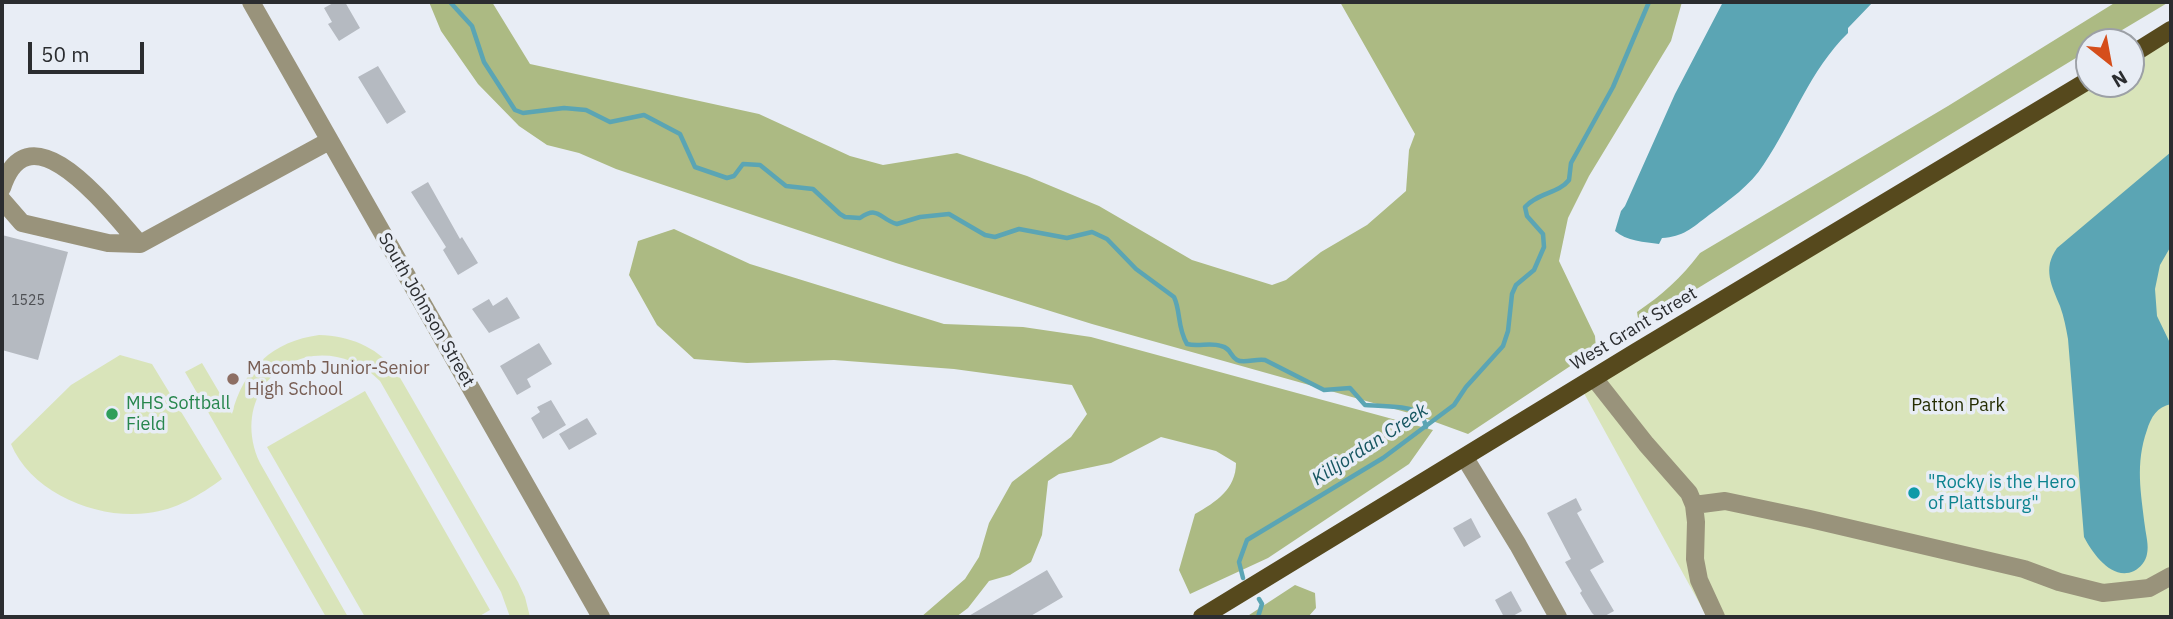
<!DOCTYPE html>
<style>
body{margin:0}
#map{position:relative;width:2173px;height:619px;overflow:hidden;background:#e8edf5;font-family:"IBM Plex Sans",sans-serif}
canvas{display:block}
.frame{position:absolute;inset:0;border:4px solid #2b2d30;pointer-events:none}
.north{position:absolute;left:2075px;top:28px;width:70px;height:70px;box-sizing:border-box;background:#e8edf5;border:2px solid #9ca0a6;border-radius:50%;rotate:149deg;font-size:19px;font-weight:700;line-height:28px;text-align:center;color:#2b2d30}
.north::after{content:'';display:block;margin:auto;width:24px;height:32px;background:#d54e1b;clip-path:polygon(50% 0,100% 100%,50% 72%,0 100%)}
.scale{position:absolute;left:28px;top:42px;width:116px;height:32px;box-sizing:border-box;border:4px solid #2b2d30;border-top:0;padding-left:9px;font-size:21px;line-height:24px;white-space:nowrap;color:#2b2d30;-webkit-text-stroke:5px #e8edf5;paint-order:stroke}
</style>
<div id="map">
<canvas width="2173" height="619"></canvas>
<div class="frame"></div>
<div class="north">N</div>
<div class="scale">50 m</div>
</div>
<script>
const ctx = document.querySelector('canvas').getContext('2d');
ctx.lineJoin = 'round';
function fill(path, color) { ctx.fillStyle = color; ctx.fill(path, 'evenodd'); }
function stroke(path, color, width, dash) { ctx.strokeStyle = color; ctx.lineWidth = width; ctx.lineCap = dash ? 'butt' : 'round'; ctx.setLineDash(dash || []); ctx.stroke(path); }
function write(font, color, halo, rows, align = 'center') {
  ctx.font = font + ' "IBM Plex Sans",sans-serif'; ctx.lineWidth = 7; ctx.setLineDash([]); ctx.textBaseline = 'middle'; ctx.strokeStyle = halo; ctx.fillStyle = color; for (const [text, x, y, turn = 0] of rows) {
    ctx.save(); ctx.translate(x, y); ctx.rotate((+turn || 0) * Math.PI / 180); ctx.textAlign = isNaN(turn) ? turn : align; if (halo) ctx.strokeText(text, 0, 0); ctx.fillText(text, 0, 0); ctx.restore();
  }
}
fill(new Path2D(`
 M2171,30V617H1707L1580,386L2089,84H2131V55Z
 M319,335C350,336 374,346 395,369L518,582L525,597L530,617H510L501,592L380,381C316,318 223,382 260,463L348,617H326L185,372L202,363L232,414C243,369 273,341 319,335Z
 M120,355L152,364L222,479C200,495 176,510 148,513C98,520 31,493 11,444L71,385Z
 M365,391L490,610L478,617H365L267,447Z`), '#d9e4ba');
fill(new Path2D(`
 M429,2H492L530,64L759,114L850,156L883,165L957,153L1027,176L1099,206L1192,260L1272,285L1286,280L1321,252L1367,225L1406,191L1409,150L1415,134L1340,2H1682L1671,41L1589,176L1568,218L1559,261L1595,336L1596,349L1468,434L1416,415L1092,324L896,263L616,169L579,153L547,145L519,126L478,84L441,31Z
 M2116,2H2169L2102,42H2089V50L1639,324L1637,312C1662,295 1681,278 1700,253L1948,106Z
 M674,229L750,264L944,324L1023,327L1091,337L1433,430L1409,464L1268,558L1190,594L1179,570L1195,514C1216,502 1236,489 1236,463L1216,451L1161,437L1111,463L1059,474L1048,481L1042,535L1031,562L1010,575L989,581L968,608L956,617H921L965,579L979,557L989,523L1012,482L1071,437L1087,414L1072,385L954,369L834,360L747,363L694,359L657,325L629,275L638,241Z
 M1295,585L1315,593L1316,608L1308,617H1246Z`), '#acba83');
fill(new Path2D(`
 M1723,2H1873L1848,28V33C1810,70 1793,121 1764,164C1750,186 1729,200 1709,215C1692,228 1683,237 1662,238L1659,244C1645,242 1626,241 1615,231L1621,211L1625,206L1675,94Z
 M2171,152V246L2160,265L2155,289L2157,316L2171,345V404C2157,407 2151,417 2147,430C2135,464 2141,493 2145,527C2146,535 2149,546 2147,554C2146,561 2140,568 2134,571C2112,581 2093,554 2084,537L2068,339C2066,328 2064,317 2060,306C2052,286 2042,269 2057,248Z`), '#5ba5b4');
stroke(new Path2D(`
 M450,2L472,26L484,62L515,110L523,113L564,108L586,110L610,122L644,115L680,134L695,167L727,178L734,176L743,164L760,165L786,186L813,189L840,214L845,217L860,218C879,205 879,219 897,224L920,217L949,214L985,235L995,237L1019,229L1067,238L1092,232L1107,239L1136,269L1174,297C1181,312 1177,327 1187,344C1199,347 1210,342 1221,346C1231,348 1230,356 1237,360C1244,364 1257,358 1265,360L1324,390L1350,388L1365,405C1377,406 1415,405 1422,416C1424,419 1425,423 1426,427
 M1243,578L1239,562L1247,540L1383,458L1454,405L1466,387L1503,346L1508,331L1512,294L1516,285L1534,270L1544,247L1543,234L1527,216L1525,207C1539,192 1558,194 1569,180L1571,163L1613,87L1649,2
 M1258,617L1262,604L1259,599`), '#5ba5b4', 4.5);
fill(new Path2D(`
 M335,2H345L360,28L339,41L328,24L332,22L324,8Z
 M378,66L406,112L387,124L358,77Z
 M428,182L460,239L462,237L478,263L458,275L443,250L446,247L411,192Z
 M2,235L68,252L38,360L2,350Z
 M507,297L520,318L489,333L472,309L489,299L493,306Z
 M539,343L552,364L527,379L531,387L517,395L500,366Z
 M551,400L566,425L543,439L531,418L540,412L537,407Z
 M587,418L597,434L569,450L559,434Z
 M1576,498L1582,510L1577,513L1604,562L1590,570L1614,611L1603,617H1596L1592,613L1580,593L1582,591L1565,562L1571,559L1547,513Z
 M1471,518L1481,537L1464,547L1453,528Z
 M1047,570L1063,597L1029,617H967Z
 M1511,591L1522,611L1511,617H1504L1495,600Z`), '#b5bac1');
stroke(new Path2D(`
 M251,2L601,617
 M2,188C30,102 112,214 140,244L108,243L22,223L2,200
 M140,244L329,141
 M1594,378L1646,444L1689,493L1694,505L1696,522L1695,559L1699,580L1716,617
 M1465,458L1518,545L1558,617
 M1694,505L1725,501L1810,519L2024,569L2059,582L2103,593L2149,588L2171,576`), '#99937b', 18);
stroke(new Path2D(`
 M2131,55L2171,30
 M1202,617L1636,352L2089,80`), '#56491d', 18);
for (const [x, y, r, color] of [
 [233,379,7,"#8d6e63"],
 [112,414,7,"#2e9e5b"],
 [1914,493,7,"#0f9aa8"]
]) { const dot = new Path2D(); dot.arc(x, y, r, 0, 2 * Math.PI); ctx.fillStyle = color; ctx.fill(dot); stroke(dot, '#e8edf5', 2.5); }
write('14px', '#4e5054', null, [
 ["1525",28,301]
]);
write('18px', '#2b2d30', '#e8edf5', [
 ["South Johnson Street",426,310,60],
 ["West Grant Street",1634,329,-31]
]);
write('18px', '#785e54', '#e8edf5', [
 ["Macomb Junior-Senior",247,369],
 ["High School",247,390]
], 'left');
write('18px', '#27864d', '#e8edf5', [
 ["MHS Softball",126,404],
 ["Field",126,425]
], 'left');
write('18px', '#252e03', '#e8edf5', [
 ["Patton Park",1958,406]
]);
write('18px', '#0d838f', '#e8edf5', [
 ["\"Rocky is the Hero",1928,483],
 ["of Plattsburg\"",1928,504]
], 'left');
write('italic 19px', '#165560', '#e8edf5', [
 ["Killjordan Creek",1370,445,-33]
]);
</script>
